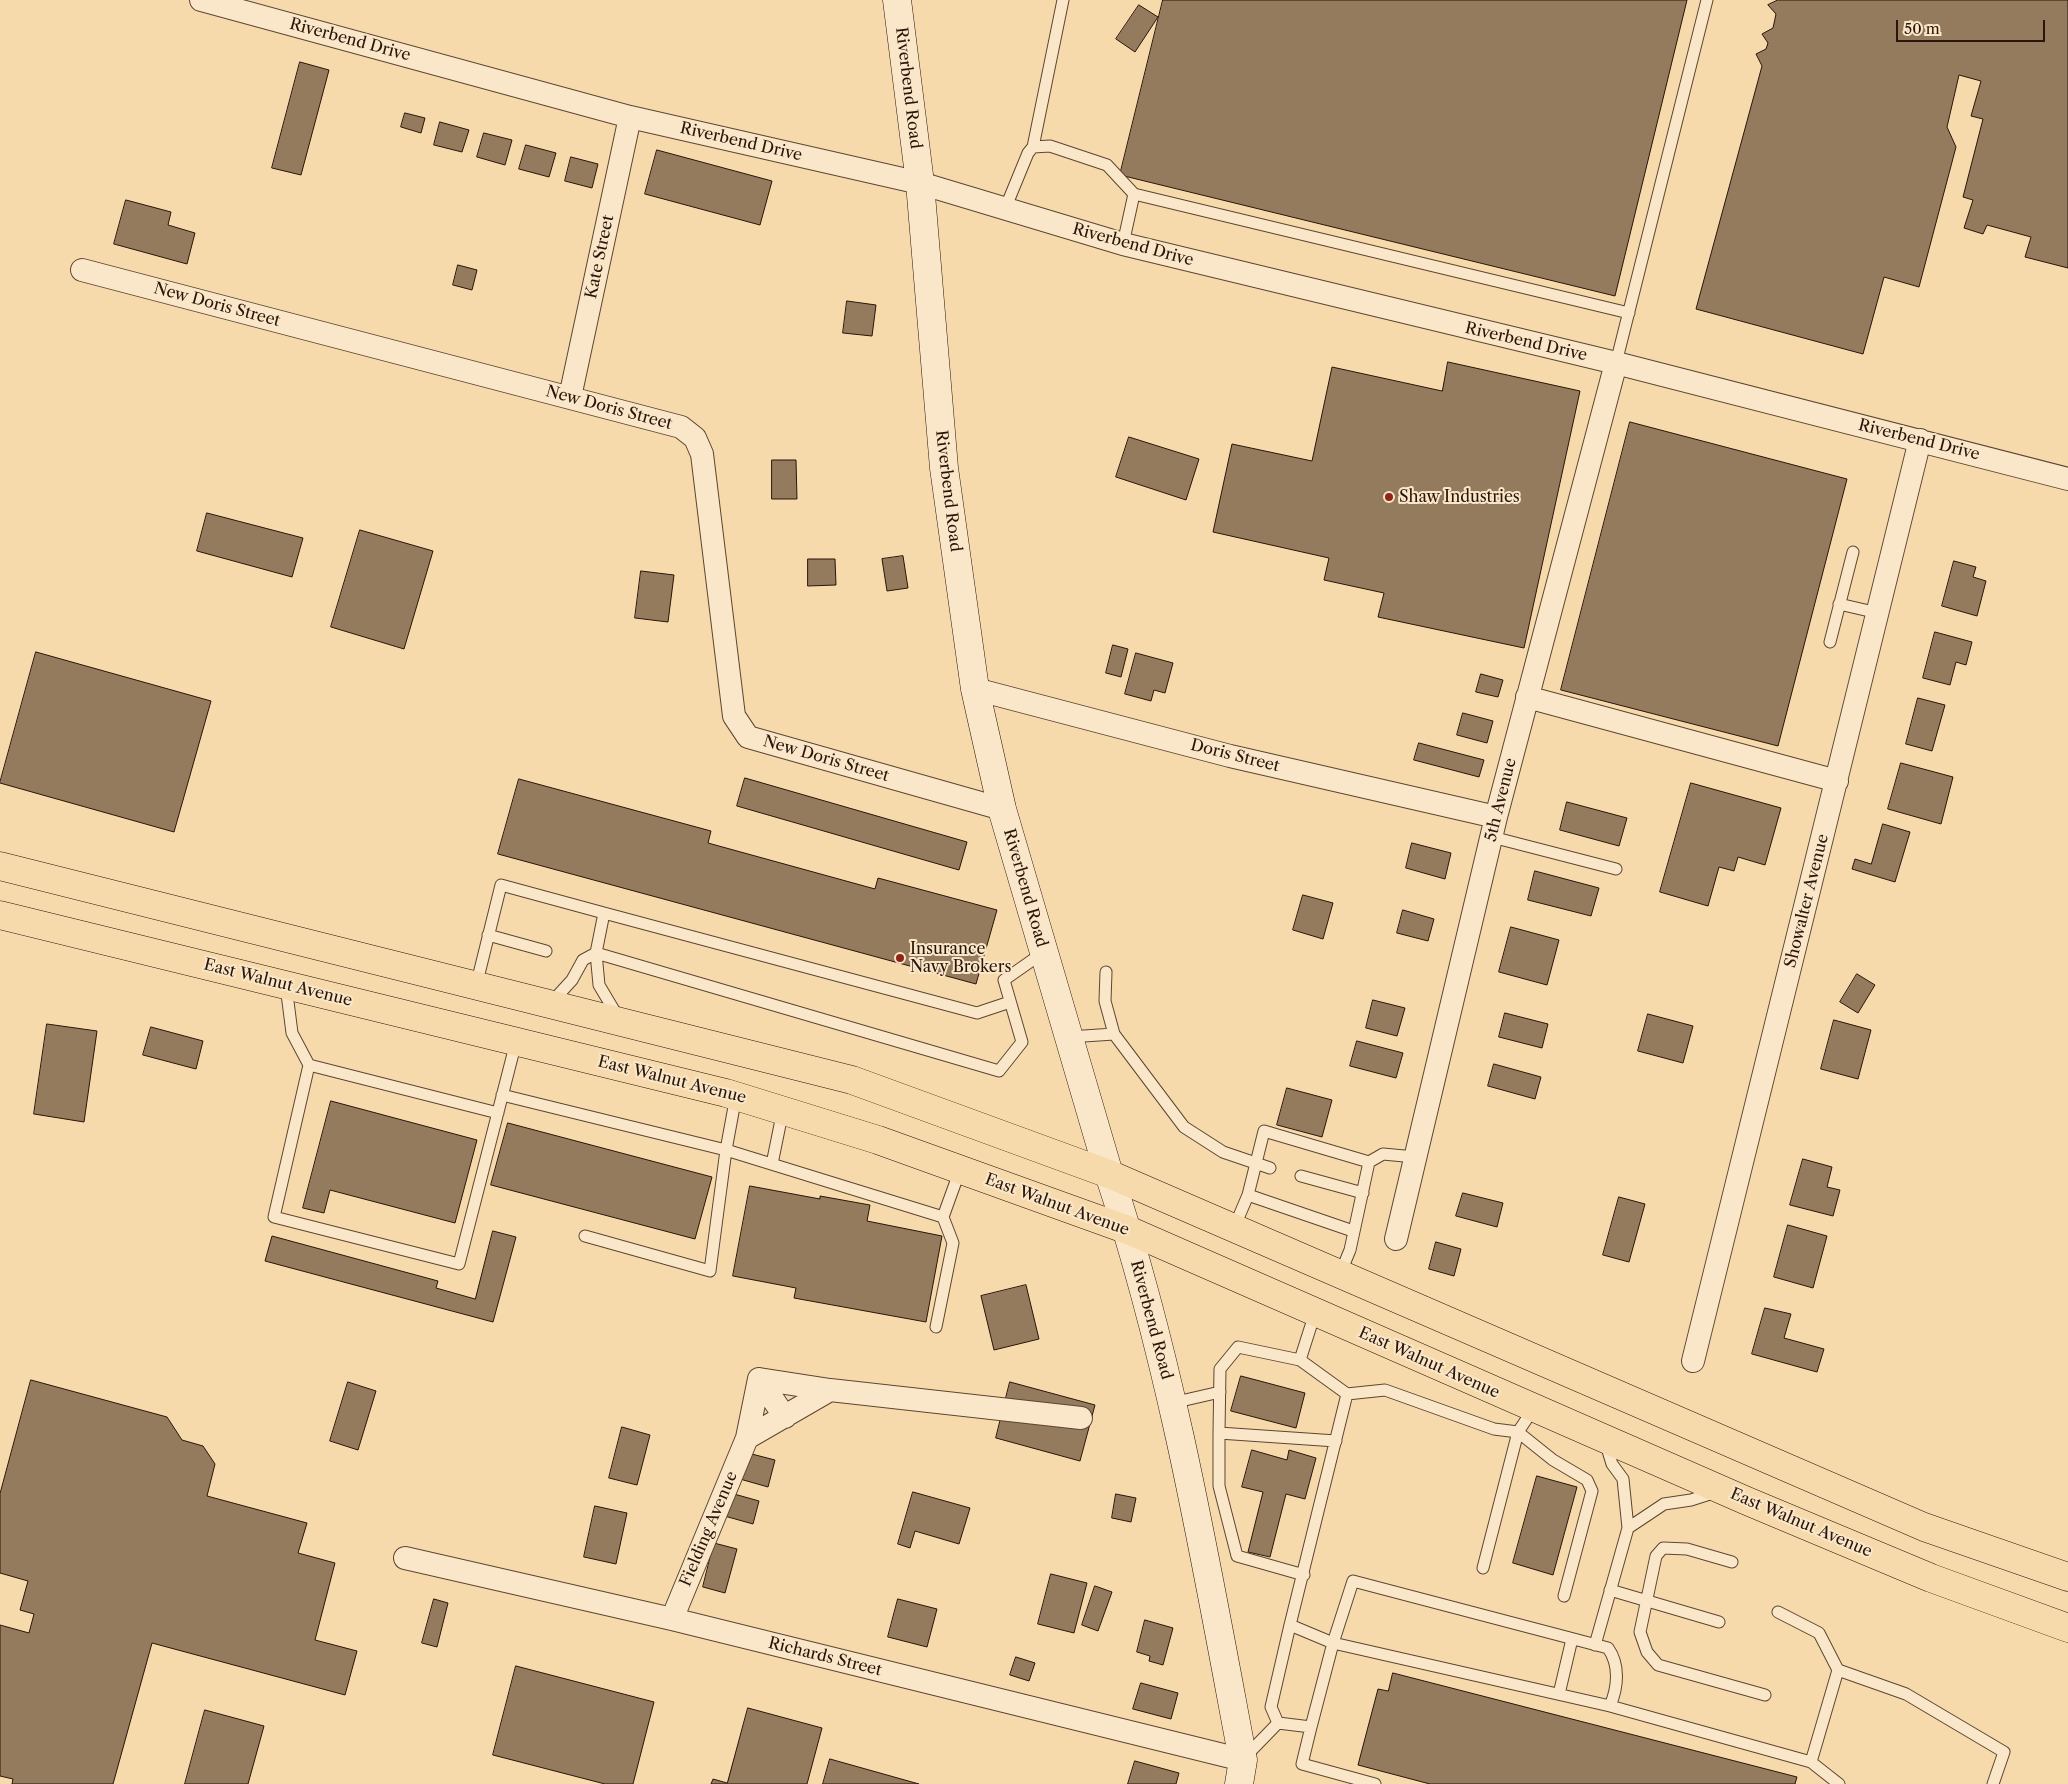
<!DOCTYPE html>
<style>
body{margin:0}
#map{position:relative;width:2068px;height:1784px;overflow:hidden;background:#f7daac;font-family:"Libre Caslon Text",serif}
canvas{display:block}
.scale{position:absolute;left:1896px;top:20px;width:149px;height:22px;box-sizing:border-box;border:2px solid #291509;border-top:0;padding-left:6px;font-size:15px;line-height:18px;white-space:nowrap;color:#291509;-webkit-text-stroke:4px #fae7c9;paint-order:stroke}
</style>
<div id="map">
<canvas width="2068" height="1784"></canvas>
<div class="scale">50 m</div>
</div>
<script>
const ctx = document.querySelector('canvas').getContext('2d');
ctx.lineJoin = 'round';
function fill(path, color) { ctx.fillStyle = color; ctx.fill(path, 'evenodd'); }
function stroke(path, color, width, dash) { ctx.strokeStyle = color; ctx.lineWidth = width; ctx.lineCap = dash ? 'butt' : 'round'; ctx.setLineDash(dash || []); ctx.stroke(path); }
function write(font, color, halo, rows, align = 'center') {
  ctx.font = font + ' "Libre Caslon Text",serif'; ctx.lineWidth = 4; ctx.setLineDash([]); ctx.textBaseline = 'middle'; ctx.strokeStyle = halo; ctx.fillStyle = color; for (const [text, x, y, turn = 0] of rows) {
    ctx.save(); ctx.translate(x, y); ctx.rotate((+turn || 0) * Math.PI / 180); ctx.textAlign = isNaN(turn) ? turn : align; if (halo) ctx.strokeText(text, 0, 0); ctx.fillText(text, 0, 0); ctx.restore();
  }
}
const building = new Path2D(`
 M1163,0H1687L1615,296L1120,175Z
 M1778,0H2068V268L2025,257L2031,237L1987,225L1983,234L1964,228L1973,200L1963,197L1983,119L1971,116L1981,81L1959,75L1947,127L1956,147L1919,287L1884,277L1863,354L1696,309L1762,66L1756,54L1766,49L1768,43L1762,34L1773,28L1776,14L1768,5Z
 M1139,5L1158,17L1135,52L1116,39Z
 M300,62L329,70L301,175L272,168Z
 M405,113L425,118L421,133L401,127Z
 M440,122L469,130L462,152L434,145Z
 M484,133L512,140L505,165L477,157Z
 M526,145L556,153L549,177L519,169Z
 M657,150L772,181L760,225L645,194Z
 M571,157L598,164L592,188L565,181Z
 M126,200L171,212L168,225L195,233L187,264L114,244Z
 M458,265L477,270L472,290L453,285Z
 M847,301L876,305L872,336L843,333Z
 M1448,362L1580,391L1524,648L1378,617L1384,593L1324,580L1329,558L1213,532L1232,444L1312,461L1332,367L1442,391Z
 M1630,422L1847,479L1778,746L1561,690Z
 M1129,437L1199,459L1186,500L1116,477Z
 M772,460H796L797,499H772Z
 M207,513L303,538L292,577L197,551Z
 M360,530L433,551L404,649L331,627Z
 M903,556L908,588L887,591L882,559Z
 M808,559H835L836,585L808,586Z
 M1954,561L1976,567L1973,577L1986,581L1977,616L1942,606Z
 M641,571L674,575L668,622L635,618Z
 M1935,632L1972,642L1966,665L1956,662L1950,685L1923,678Z
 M1113,645L1128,649L1121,677L1106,673Z
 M36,652L211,701L174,832L0,783Z
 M1136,653L1173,663L1165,693L1154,690L1151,701L1125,694Z
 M1481,674L1503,680L1498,697L1476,692Z
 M1918,698L1945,705L1932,751L1906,744Z
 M1463,713L1493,721L1487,743L1457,735Z
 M1419,743L1484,760L1479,777L1414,760Z
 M1901,763L1953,777L1941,824L1888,809Z
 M745,778L967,842L959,870L737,806Z
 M519,779L711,831L708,843L875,889L878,878L997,910L976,984L498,854Z
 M1691,783L1781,808L1765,865L1738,857L1734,871L1719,867L1708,906L1660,892Z
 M1567,802L1627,818L1619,846L1560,830Z
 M1883,824L1910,832L1895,882L1852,869L1855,859L1871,864Z
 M1412,843L1451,853L1445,879L1406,868Z
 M1535,871L1599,888L1591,916L1528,900Z
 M1303,895L1333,903L1323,939L1293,930Z
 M1403,910L1434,919L1428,941L1397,933Z
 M1511,927L1559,940L1547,985L1499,972Z
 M1857,974L1875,985L1858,1013L1840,1002Z
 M1373,1000L1405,1008L1397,1036L1366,1028Z
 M1505,1013L1548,1024L1542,1048L1499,1037Z
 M1648,1014L1693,1026L1683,1063L1638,1051Z
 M1834,1020L1871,1030L1858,1079L1821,1069Z
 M47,1024L97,1031L84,1122L34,1114Z
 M151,1027L203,1041L196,1069L143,1055Z
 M1357,1041L1403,1053L1396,1078L1350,1066Z
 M1494,1064L1541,1077L1535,1099L1488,1086Z
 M1287,1088L1332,1100L1322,1137L1277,1125Z
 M331,1101L477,1140L455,1223L330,1190L324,1213L303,1208Z
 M508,1123L712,1177L695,1239L491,1185Z
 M1803,1159L1832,1167L1827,1187L1840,1190L1833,1216L1790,1205Z
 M750,1186L820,1199V1196L870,1205L867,1221L942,1236L926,1322L794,1298L796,1288L733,1276Z
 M1463,1193L1503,1203L1497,1227L1456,1216Z
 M1619,1197L1645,1204L1629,1262L1603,1255Z
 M1788,1225L1827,1236L1813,1288L1774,1277Z
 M493,1231L516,1237L493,1322L265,1261L272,1236L438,1281L436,1288L475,1299Z
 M1436,1242L1461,1249L1454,1276L1429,1269Z
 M1026,1285L1039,1339L994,1350L981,1296Z
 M1765,1308L1791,1314L1784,1338L1824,1349L1817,1372L1752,1354Z
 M1241,1376L1305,1393L1296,1428L1231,1411Z
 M31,1380L167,1417L182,1440L203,1446L215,1464L207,1496L307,1523L298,1553L335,1563L315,1640L357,1651L345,1695L152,1643L113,1784H12L13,1779L0,1776V1625L29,1633L34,1614L20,1610L28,1581L0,1573V1494Z
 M348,1382L376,1391L358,1450L330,1441Z
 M1010,1382L1095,1405L1080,1461L996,1438Z
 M622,1427L650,1435L637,1485L609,1478Z
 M1252,1450L1287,1460L1289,1450L1316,1458L1305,1499L1286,1494L1270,1557L1248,1552L1263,1492L1242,1487Z
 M740,1451L775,1460L768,1487L733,1477Z
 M1537,1476L1577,1487L1553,1575L1513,1563Z
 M727,1492L759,1501L753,1524L721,1515Z
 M913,1492L970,1508L959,1544L915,1531L910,1548L898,1544Z
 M1116,1494L1136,1498L1131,1522L1112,1518Z
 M595,1506L627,1513L616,1564L584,1557Z
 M714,1543L737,1549L725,1593L703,1587Z
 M1051,1574L1087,1583L1074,1633L1038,1624Z
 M1095,1586L1112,1592L1098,1631L1082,1625Z
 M434,1599L448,1603L437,1647L422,1643Z
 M898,1599L937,1609L927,1647L888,1637Z
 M1145,1620L1173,1628L1163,1665L1149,1661L1150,1656L1137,1652Z
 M1016,1657L1035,1663L1029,1681L1010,1675Z
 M516,1666L654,1702L633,1784H605L493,1755Z
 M1393,1673L1797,1777L1795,1784H1430L1358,1765L1378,1689L1388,1691Z
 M1141,1683L1178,1693L1171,1719L1133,1709Z
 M748,1708L822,1728L807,1784H711L713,1779L727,1783Z
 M205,1710L264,1726L248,1784H185Z
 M830,1759L919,1784H823Z
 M1135,1761L1179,1773L1176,1784H1128Z`);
fill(building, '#947b5e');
stroke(building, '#291509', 1);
const lane = new Path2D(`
 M1033,147L1063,0
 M1005,209L1028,153L1033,147L1050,146L1107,165L1134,194L1629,313
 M1123,244L1134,194
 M1616,363L1707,0
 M1839,604L1878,613
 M1830,642L1853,552
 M1492,837L1616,869
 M604,913L977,1013L1010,1002
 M488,935L546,951
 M1106,972L1105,1001L1114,1034
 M286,986L292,1033L309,1065
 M476,986L501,885L604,913L596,953L599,985L618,1017
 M550,1004L572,980L583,960L596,953L999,1071L1022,1042L1004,980L1044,952
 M1069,1037L1114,1034L1184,1127L1223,1152L1270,1168
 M502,1095L726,1150L943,1217L960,1170
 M498,1113L309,1065L274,1217L459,1264L516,1042
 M1369,1162L1383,1154L1415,1157
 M772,1164L783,1110
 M1301,1176L1363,1193
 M1248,1195L1353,1231
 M1234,1228L1248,1195L1264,1131L1369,1162L1350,1250L1340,1274
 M585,1236L710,1271L726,1150L736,1096
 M936,1327L953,1243L943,1217
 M1300,1360L1315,1313
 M1347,1394L1385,1390L1494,1429L1518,1432L1534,1408
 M1172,1403L1220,1392
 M1219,1433L1336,1441
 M1605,1441L1612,1464L1623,1479L1628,1528L1664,1504L1691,1500L1716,1492
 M1732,1562L1687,1549L1663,1548L1656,1556L1640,1632L1647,1652L1658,1665L1765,1695
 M1483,1568L1518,1432L1553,1460L1587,1480L1592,1491L1564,1596
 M1353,1581L1608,1648C1620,1665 1618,1687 1610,1706L1333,1643Z
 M1610,1590L1719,1622
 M1290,1625L1347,1394L1300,1360L1238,1347L1220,1369L1219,1433V1486L1237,1556L1304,1575
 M1595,1645L1628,1528
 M1838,1670L1906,1694L2004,1752L1993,1784
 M1559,1694L1572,1639
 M1610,1706L1811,1762L1838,1670L1819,1633L1778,1612
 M1311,1727L1302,1764L1375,1784
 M1244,1758L1278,1723L1311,1727L1333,1643L1290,1625L1271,1707L1278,1723
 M1811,1762L1839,1784`);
const street = new Path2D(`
 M201,0L630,117L920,183L1123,244L1616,363L2068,479
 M82,270L681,427L695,438L702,454L734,716L748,737L1002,809
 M570,397L630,117
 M975,689L1230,756L1496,817
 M1527,697L1837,781
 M1396,1239L1496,817L1616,363
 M1693,1361L1920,440
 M759,1379L830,1390
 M759,1379L785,1417
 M747,1438L759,1379
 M405,1558L672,1619L1243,1760
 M672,1619L747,1438L830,1390L1081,1418`);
const secondary = new Path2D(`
 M897,0L920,183L944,468L975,689L1002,809L1109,1174C1172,1364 1206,1563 1243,1760L1239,1784`);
const primary = new Path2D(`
 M0,866L852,1080L1109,1174L1924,1527L2068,1577
 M0,915L726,1093L878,1140L1128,1230L1747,1501L1931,1578L2068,1628`);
stroke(lane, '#5c4632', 13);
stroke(street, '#5c4632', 24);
stroke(secondary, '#291509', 29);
stroke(primary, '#291509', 29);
stroke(lane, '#fae7c9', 11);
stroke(street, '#fae7c9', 22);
stroke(secondary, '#fae7c9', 28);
stroke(primary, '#f7daac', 28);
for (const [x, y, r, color] of [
 [1389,497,5,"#8f2418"],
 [900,958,5,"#8f2418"]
]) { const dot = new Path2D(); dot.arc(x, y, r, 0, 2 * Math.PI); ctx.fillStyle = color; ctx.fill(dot); stroke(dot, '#fae7c9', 2); }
write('16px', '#291509', '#fae7c9', [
 ["Riverbend Drive",350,40,15],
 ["Riverbend Road",908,88,83],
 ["Riverbend Drive",741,142,13],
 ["Riverbend Drive",1133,245,15],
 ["Kate Street",600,257,-78],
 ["New Doris Street",217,305,15],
 ["Riverbend Drive",1526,342,13],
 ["New Doris Street",609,408,15],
 ["Riverbend Drive",1919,440,14],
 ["Riverbend Road",948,491,83],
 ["Doris Street",1235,756,14],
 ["New Doris Street",826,759,16],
 ["5th Avenue",1501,800,-76],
 ["Riverbend Road",1025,888,74],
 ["Showalter Avenue",1807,901,-76],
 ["East Walnut Avenue",278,983,14],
 ["East Walnut Avenue",672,1080,14],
 ["East Walnut Avenue",1057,1205,20],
 ["Riverbend Road",1151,1320,75],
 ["East Walnut Avenue",1429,1363,24],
 ["East Walnut Avenue",1801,1523,23],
 ["Fielding Avenue",709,1529,-67],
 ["Richards Street",825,1657,14]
]);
write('16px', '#291509', '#fae7c9', [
 ["Shaw Industries",1399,497],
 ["Insurance",910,949],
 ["Navy Brokers",910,967]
], 'left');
</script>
